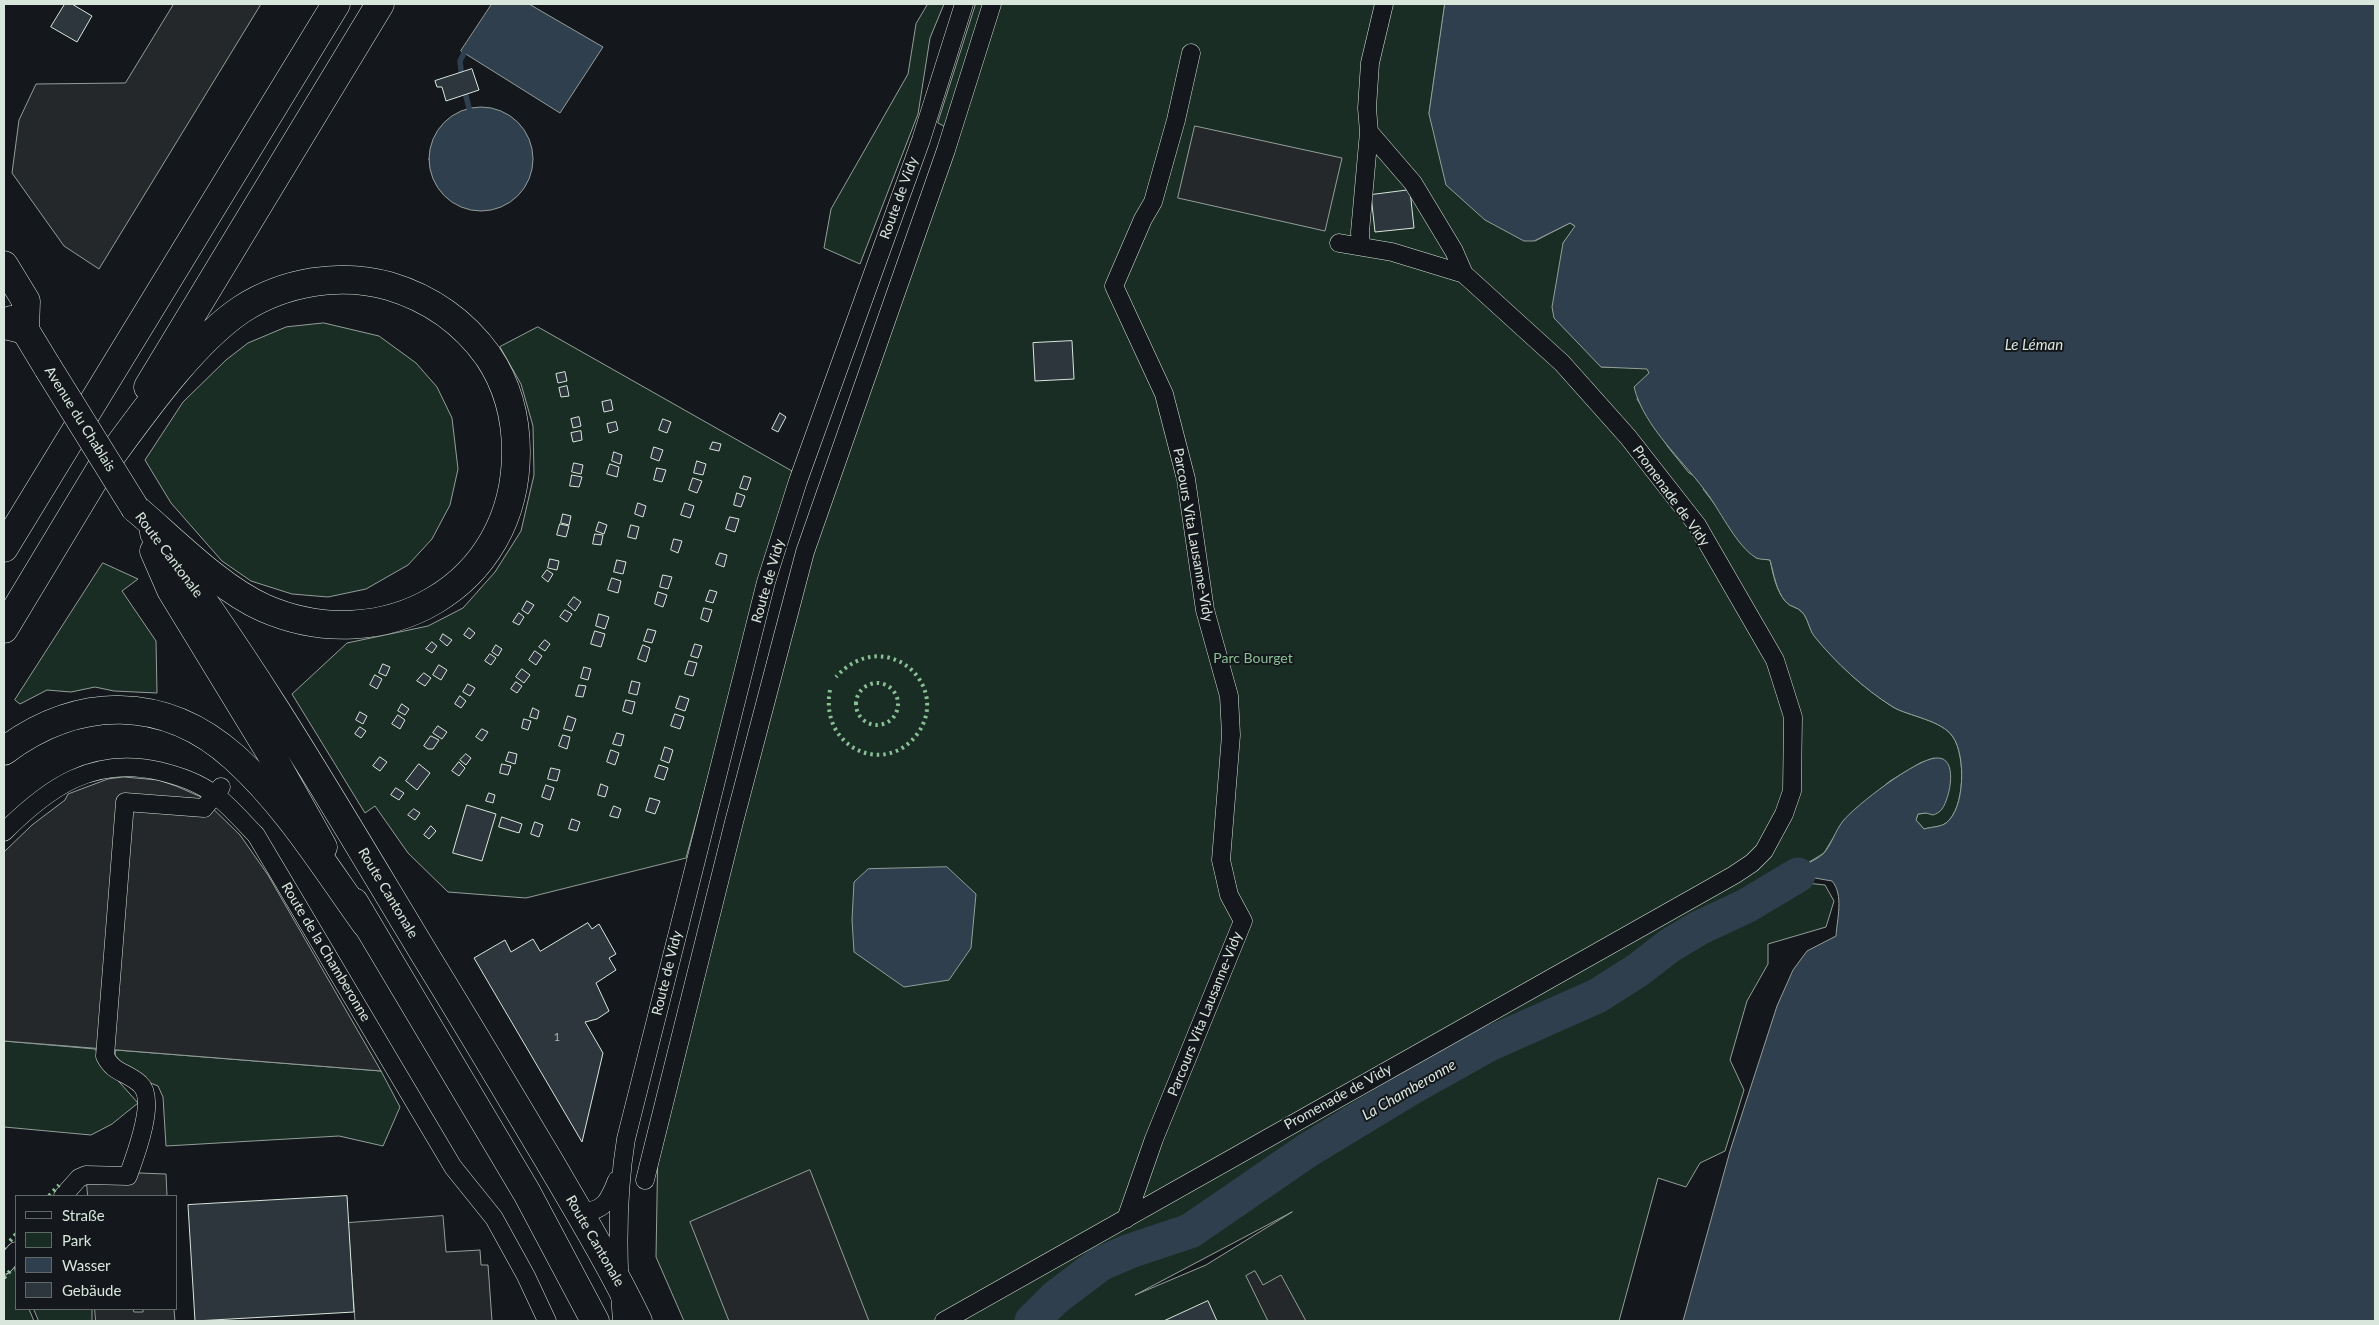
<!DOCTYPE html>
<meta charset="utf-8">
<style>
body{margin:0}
#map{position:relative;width:2379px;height:1325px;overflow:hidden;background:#14181c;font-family:Lato,sans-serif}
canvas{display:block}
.frame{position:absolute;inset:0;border:5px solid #d8e6dc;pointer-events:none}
.legend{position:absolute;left:15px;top:1195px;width:162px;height:115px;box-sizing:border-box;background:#14181c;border:1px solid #626a69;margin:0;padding:6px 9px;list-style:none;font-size:15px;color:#d8e6dc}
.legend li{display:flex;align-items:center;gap:10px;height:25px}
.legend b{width:25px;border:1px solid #626a69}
</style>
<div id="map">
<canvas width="2379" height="1325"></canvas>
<div class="frame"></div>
<ul class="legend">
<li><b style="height:6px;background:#14181c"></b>Straße</li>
<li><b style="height:14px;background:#1a2d24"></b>Park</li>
<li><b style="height:14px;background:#2f3f4d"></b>Wasser</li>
<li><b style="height:14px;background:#2c363c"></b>Gebäude</li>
</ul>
</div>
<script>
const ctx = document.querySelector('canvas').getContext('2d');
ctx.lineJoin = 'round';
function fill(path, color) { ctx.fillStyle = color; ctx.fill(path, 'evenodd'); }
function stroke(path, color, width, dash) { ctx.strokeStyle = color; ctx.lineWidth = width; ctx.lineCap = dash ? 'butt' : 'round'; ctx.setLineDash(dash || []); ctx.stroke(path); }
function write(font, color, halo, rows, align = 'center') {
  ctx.font = font + ' Lato,sans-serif'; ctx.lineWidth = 4; ctx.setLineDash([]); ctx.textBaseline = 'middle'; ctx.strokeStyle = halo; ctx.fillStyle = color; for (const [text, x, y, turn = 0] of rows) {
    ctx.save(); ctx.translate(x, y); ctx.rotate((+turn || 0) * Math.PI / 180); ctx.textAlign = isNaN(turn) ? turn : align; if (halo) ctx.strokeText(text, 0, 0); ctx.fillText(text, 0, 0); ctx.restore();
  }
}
const green = new Path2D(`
 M928,4H944L930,38L918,114L860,264L824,248L831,209L908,74L916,24Z
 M976,4H1445L1429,114L1535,241L1570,223L1576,227L1563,243L1601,367L1647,368L1650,373L1637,399L1668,447L1689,473L1709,483L1703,489L1756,558L1770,560C1773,574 1776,591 1786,602C1790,607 1798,607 1802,612C1808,618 1809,629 1814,635C1835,662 1864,689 1893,707C1908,716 1942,720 1953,737C1966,756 1965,809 1946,823C1941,827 1931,827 1924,829L1916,820L1918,814L1926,813L1934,758L1920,763L1890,781L1844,820L1824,853L1801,867L1798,875L1788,881L1825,885L1834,901L1826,927L1768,944V964L1747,1001L1730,1060L1744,1090L1725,1151L1700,1163L1686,1187L1658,1178L1619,1321H684L656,1257L658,1141L802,582L957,133L938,123ZM1292,1212L1206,1265L1135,1295L1137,1294Z
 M324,323L379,336L416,363L437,387L452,418L458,469L450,505L432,539L408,565L366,589L328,597L292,594L251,581L222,561L171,503L145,460L183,402L226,360L248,343L286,327Z
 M538,327L792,471L686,858L526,898L448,892L408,853L375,806L365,813L292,694L347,643L428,626L463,608L495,572L521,531L534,475L533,426L521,384L500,347Z
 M103,563L138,579L122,591L156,641L157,693L114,691L95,687L71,692L47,690L20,704L15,700Z
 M4,1041L95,1049L104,1065L138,1103L112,1124L91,1135L4,1127Z
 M116,1050L381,1071L400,1107L383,1146L339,1136L166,1146L163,1097L158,1086L138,1078L115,1058Z
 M14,1267L16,1274V1309H29L34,1321H4V1278Z
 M34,1309H92V1321H39Z`);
fill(green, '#1a2d24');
stroke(green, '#939e99', 1);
const parking = new Path2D(`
 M174,4H261L99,269L64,246L12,173L19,120L36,84L125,83Z
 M1195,126L1342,158L1325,231L1178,198Z
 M124,777L158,780L176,786L201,797L240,835L268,875L381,1071L4,1041V852L32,825L65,800L68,794L108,779Z
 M810,1170L869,1321H729L690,1222Z
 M86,1171L166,1174L167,1196H88Z
 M443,1216L446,1252L480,1250L481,1265H488L492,1321H355L348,1223Z
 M1255,1271L1263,1285L1281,1275L1306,1321H1268L1246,1276Z
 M95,1309H133L134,1312H143V1309H174L175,1321H96Z`);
fill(parking, '#24282b');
stroke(parking, '#939e99', 1);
const water = new Path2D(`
 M492,4H529L603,47L560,113L461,51Z
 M1445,4H2375V1321H1683L1730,1151L1777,1006L1793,970L1807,951L1836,936C1837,919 1844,895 1832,881L1798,875C1803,863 1814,862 1823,854C1831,846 1835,831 1843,821C1856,805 1916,759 1936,758C1959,756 1950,798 1942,809C1940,812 1936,814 1933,815L1926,813L1918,814L1916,820L1924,829C1931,827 1941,827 1946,823C1965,809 1966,756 1953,737C1942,720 1908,716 1893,707C1864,689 1835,662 1814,636C1809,629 1808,618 1802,612C1798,607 1790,607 1786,602C1776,591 1774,574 1770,560C1765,559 1759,560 1755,557C1738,547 1721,513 1709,496C1686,463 1644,428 1634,387L1649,373L1647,369L1601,367L1554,318L1552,307L1563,243L1575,226L1570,223L1534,241H1524L1485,220L1446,185L1429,114Z
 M429 159a52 52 0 1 1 104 0a52 52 0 1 1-104 0Z
 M947,867L976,894L971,948L949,980L904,987L854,952L852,920L854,882L868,869Z`);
fill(water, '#2f3f4d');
stroke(water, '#939e99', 1);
stroke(new Path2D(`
 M462,79L460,61L464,53
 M464,88L469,108`), '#2f3f4d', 5.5);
stroke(new Path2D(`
 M1032,1321L1055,1298L1100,1264L1130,1251L1190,1231L1308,1150L1412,1087L1489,1044L1597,996L1638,970L1669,946L1699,928L1746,906L1798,875`), '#2f3f4d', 35);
const building = new Path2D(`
 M65,4H72L92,16L77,42L51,27Z
 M472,69L479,90L446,101L442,87H437L435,81Z
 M1410,190L1414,228L1375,232L1371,195Z
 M1072,341L1074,379L1035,381L1033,343Z
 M565,372L567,381L558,383L556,374Z
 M567,386L569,396L561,397L559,388Z
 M611,400L613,410L604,412L602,402Z
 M780,413L786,417L778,432L772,429Z
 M579,417L581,426L573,428L571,419Z
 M663,419L671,422L667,433L659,430Z
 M616,422L618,430L609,433L607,424Z
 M581,431L582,440L573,442L571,433Z
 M713,442L721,444L719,451L710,449Z
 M654,447L663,450L659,461L651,458Z
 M614,452L622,455L620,464L612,461Z
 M697,461L706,464L703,475L694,473Z
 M574,463L583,465L581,474L572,472Z
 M610,464L619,467L617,477L607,474Z
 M657,468L666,470L662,482L654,480Z
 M572,475L582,477L579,487L570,486Z
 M744,476L751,478L747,490L740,488Z
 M693,478L702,481L697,493L689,490Z
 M737,493L745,496L741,507L734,505Z
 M638,503L646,506L643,517L635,514Z
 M685,503L694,506L690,518L681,515Z
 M563,514L571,516L569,525L561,523Z
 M730,517L739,519L735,532L726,529Z
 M599,522L607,525L604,534L596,531Z
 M560,524L569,526L566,537L557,535Z
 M631,525L639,527L636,539L628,537Z
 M595,534L603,535L601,545L593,544Z
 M674,539L682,541L678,553L671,550Z
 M720,553L727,555L724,567L716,564Z
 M550,559L559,561L557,570L548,568Z
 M617,560L626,562L623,574L614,572Z
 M547,570L553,574L548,582L542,577Z
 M663,575L672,577L668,589L660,587Z
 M612,578L621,581L618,593L608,590Z
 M710,590L717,592L713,603L706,601Z
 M658,592L667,595L663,607L655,604Z
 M574,597L581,602L575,611L568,605Z
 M527,601L534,605L528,614L522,610Z
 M704,608L712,610L708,622L701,619Z
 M565,610L572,614L567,622L560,617Z
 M519,613L524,617L519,625L513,622Z
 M599,614L609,617L605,629L596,626Z
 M469,628L475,633L470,639L464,635Z
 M648,629L656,631L652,643L644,641Z
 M595,631L605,634L601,647L591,644Z
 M443,634L452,640L447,646L440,640Z
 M545,640L550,644L545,651L539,647Z
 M432,642L437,646L432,653L426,649Z
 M695,644L702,646L698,658L691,656Z
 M496,645L502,649L498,656L492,652Z
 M643,645L650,648L646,662L638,659Z
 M535,651L542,656L536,665L529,660Z
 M490,654L496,658L491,665L485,661Z
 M689,661L697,663L693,676L685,674Z
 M383,664L390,667L386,676L379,673Z
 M439,665L447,670L441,680L433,675Z
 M584,667L591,669L588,680L581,678Z
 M522,669L530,675L524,683L516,677Z
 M424,673L431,678L425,686L417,681Z
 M375,675L382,679L377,689L370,685Z
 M632,681L640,683L637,695L629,693Z
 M516,682L522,686L517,693L511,689Z
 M468,684L475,688L470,696L463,692Z
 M579,685L586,686L583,697L576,696Z
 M460,696L466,701L461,708L455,704Z
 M680,696L689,699L685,711L676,708Z
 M626,700L635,702L632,714L623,711Z
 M402,704L409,709L405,715L398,711Z
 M533,708L539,711L537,719L530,717Z
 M360,712L367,716L363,724L356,720Z
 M675,714L684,717L680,729L671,726Z
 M398,715L405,720L400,729L392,724Z
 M568,716L576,719L572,731L564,729Z
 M524,719L531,721L528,730L522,728Z
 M438,726L447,732L442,739L433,733Z
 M360,727L366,731L361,738L355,734Z
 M482,729L488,732L482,741L476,737Z
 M617,733L624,735L621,746L613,744Z
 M563,735L570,737L567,749L559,746Z
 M431,736L439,740L433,749H428L424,746Z
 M665,747L673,750L669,763L661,760Z
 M611,750L619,753L615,765L607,762Z
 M509,752L517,754L515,764L506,761Z
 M466,754L471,758L466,765L460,760Z
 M380,757L387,762L380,771L373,766Z
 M459,762L465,768L459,776L452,771Z
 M419,764L430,773L417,790L406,781Z
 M502,764L511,766L508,775L500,773Z
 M659,765L668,768L664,780L655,777Z
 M551,768L560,770L557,781L548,779Z
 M601,784L608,787L605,797L598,795Z
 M546,785L554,788L550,800L542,797Z
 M396,788L404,793L399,800L391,795Z
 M489,793L495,795L493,803L486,801Z
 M650,798L660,801L655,814L646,811Z
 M467,805L496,814L482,861L453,853Z
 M614,806L621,809L618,818L610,816Z
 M414,809L420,813L415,820L408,815Z
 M502,817L522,824L519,833L499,827Z
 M572,819L580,822L577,831L569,829Z
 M535,822L543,825L539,837L531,834Z
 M431,826L436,831L429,839L424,835Z
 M588,923L592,929L599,924L616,954L609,958L616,970L596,983L609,1011L597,1019L585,1022L603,1053L582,1142L474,958L505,940L511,952L533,939L540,951Z
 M347,1196L354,1312L195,1321L188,1205Z
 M1208,1301L1217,1321H1164Z`);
fill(building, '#2c363c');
stroke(building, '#d8e6dc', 1);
const street = new Path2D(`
 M1369,132L1413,183L1454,251L1464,274
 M1361,246L1360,232L1369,132L1367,108L1370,63L1384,4
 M4,832C49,787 93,756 159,771C179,776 198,782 215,795C230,806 243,822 256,835L453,1167L494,1218L526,1276L547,1321
 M645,1180L734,822L805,552L946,150L992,4
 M63,1196L79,1178L86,1175L128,1176C135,1157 157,1099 140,1084C127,1072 113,1073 105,1056L125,802L204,808L221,787
 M579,1212C604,1212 609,1201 617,1180
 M1126,1219L1154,1139L1243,921L1229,895L1221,860L1231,735L1229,696L1205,610L1186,479L1164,394L1114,286L1143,219L1153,202L1176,120L1191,53
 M4,1265L16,1251
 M622,1321C617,1260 616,1200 626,1139L766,582L798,481L921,140L964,4
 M944,1321L1734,875L1752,863L1764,851L1784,814L1792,791L1793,717L1775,660L1697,525L1628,437L1562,363L1464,274L1392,252L1339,243`);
const primary = new Path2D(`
 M4,265L26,301L25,330
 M11,320L25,330L48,368
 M154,533C257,669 342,818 430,963C470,1028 509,1094 548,1159C579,1212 611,1265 638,1321
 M154,551L171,590L271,754L323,847
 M354,902L527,1193L595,1321`);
const highway = new Path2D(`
 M4,325L25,330
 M148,387L380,4
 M95,478C134,426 188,345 242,309C284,282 340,272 389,286C429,298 463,321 488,356C507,384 516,418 516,452C516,587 383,660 264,608C219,588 173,540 135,508
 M4,548L336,4
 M4,629L104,463
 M4,751C78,696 164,694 235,758C287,805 325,867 366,924`);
stroke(street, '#d8e6dc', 19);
stroke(primary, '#d8e6dc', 29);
stroke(highway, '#d8e6dc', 29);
stroke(street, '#14181c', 18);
stroke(primary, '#14181c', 28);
stroke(highway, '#14181c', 28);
const primaryBridge = new Path2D(`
 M48,368L135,508`);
stroke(primaryBridge, '#d8e6dc', 29, []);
stroke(primaryBridge, '#14181c', 28);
stroke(new Path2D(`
 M856 704a21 21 0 1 1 42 0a21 21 0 1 1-42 0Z
 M830,690C819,748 886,778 918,733C952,684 884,624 836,677
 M49,1196L59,1185
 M10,1241L16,1234
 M4,1248L5,1247
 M4,1278L10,1271`), '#8ac095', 4, [2.5, 4]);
write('11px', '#adbab4', null, [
 ["1",557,1037]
]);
write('14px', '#d8e6dc', '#14181c', [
 ["Route de Vidy",899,198,-70],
 ["Avenue du Chablais",80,419,58],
 ["Promenade de Vidy",1671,496,54],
 ["Parcours Vita Lausanne-Vidy",1193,535,80],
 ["Route Cantonale",169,555,53],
 ["Route de Vidy",768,581,-74],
 ["Route Cantonale",388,893,59],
 ["Route de la Chamberonne",326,952,59],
 ["Route de Vidy",667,973,-76],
 ["Parcours Vita Lausanne-Vidy",1205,1014,-68],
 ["Promenade de Vidy",1338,1097,-29],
 ["Route Cantonale",595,1241,60]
]);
write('14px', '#8ac095', '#14181c', [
 ["Parc Bourget",1253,658]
]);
write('italic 15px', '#d8e6dc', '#14181c', [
 ["Le Léman",2034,345],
 ["La Chamberonne",1409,1090,-30]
]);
</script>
